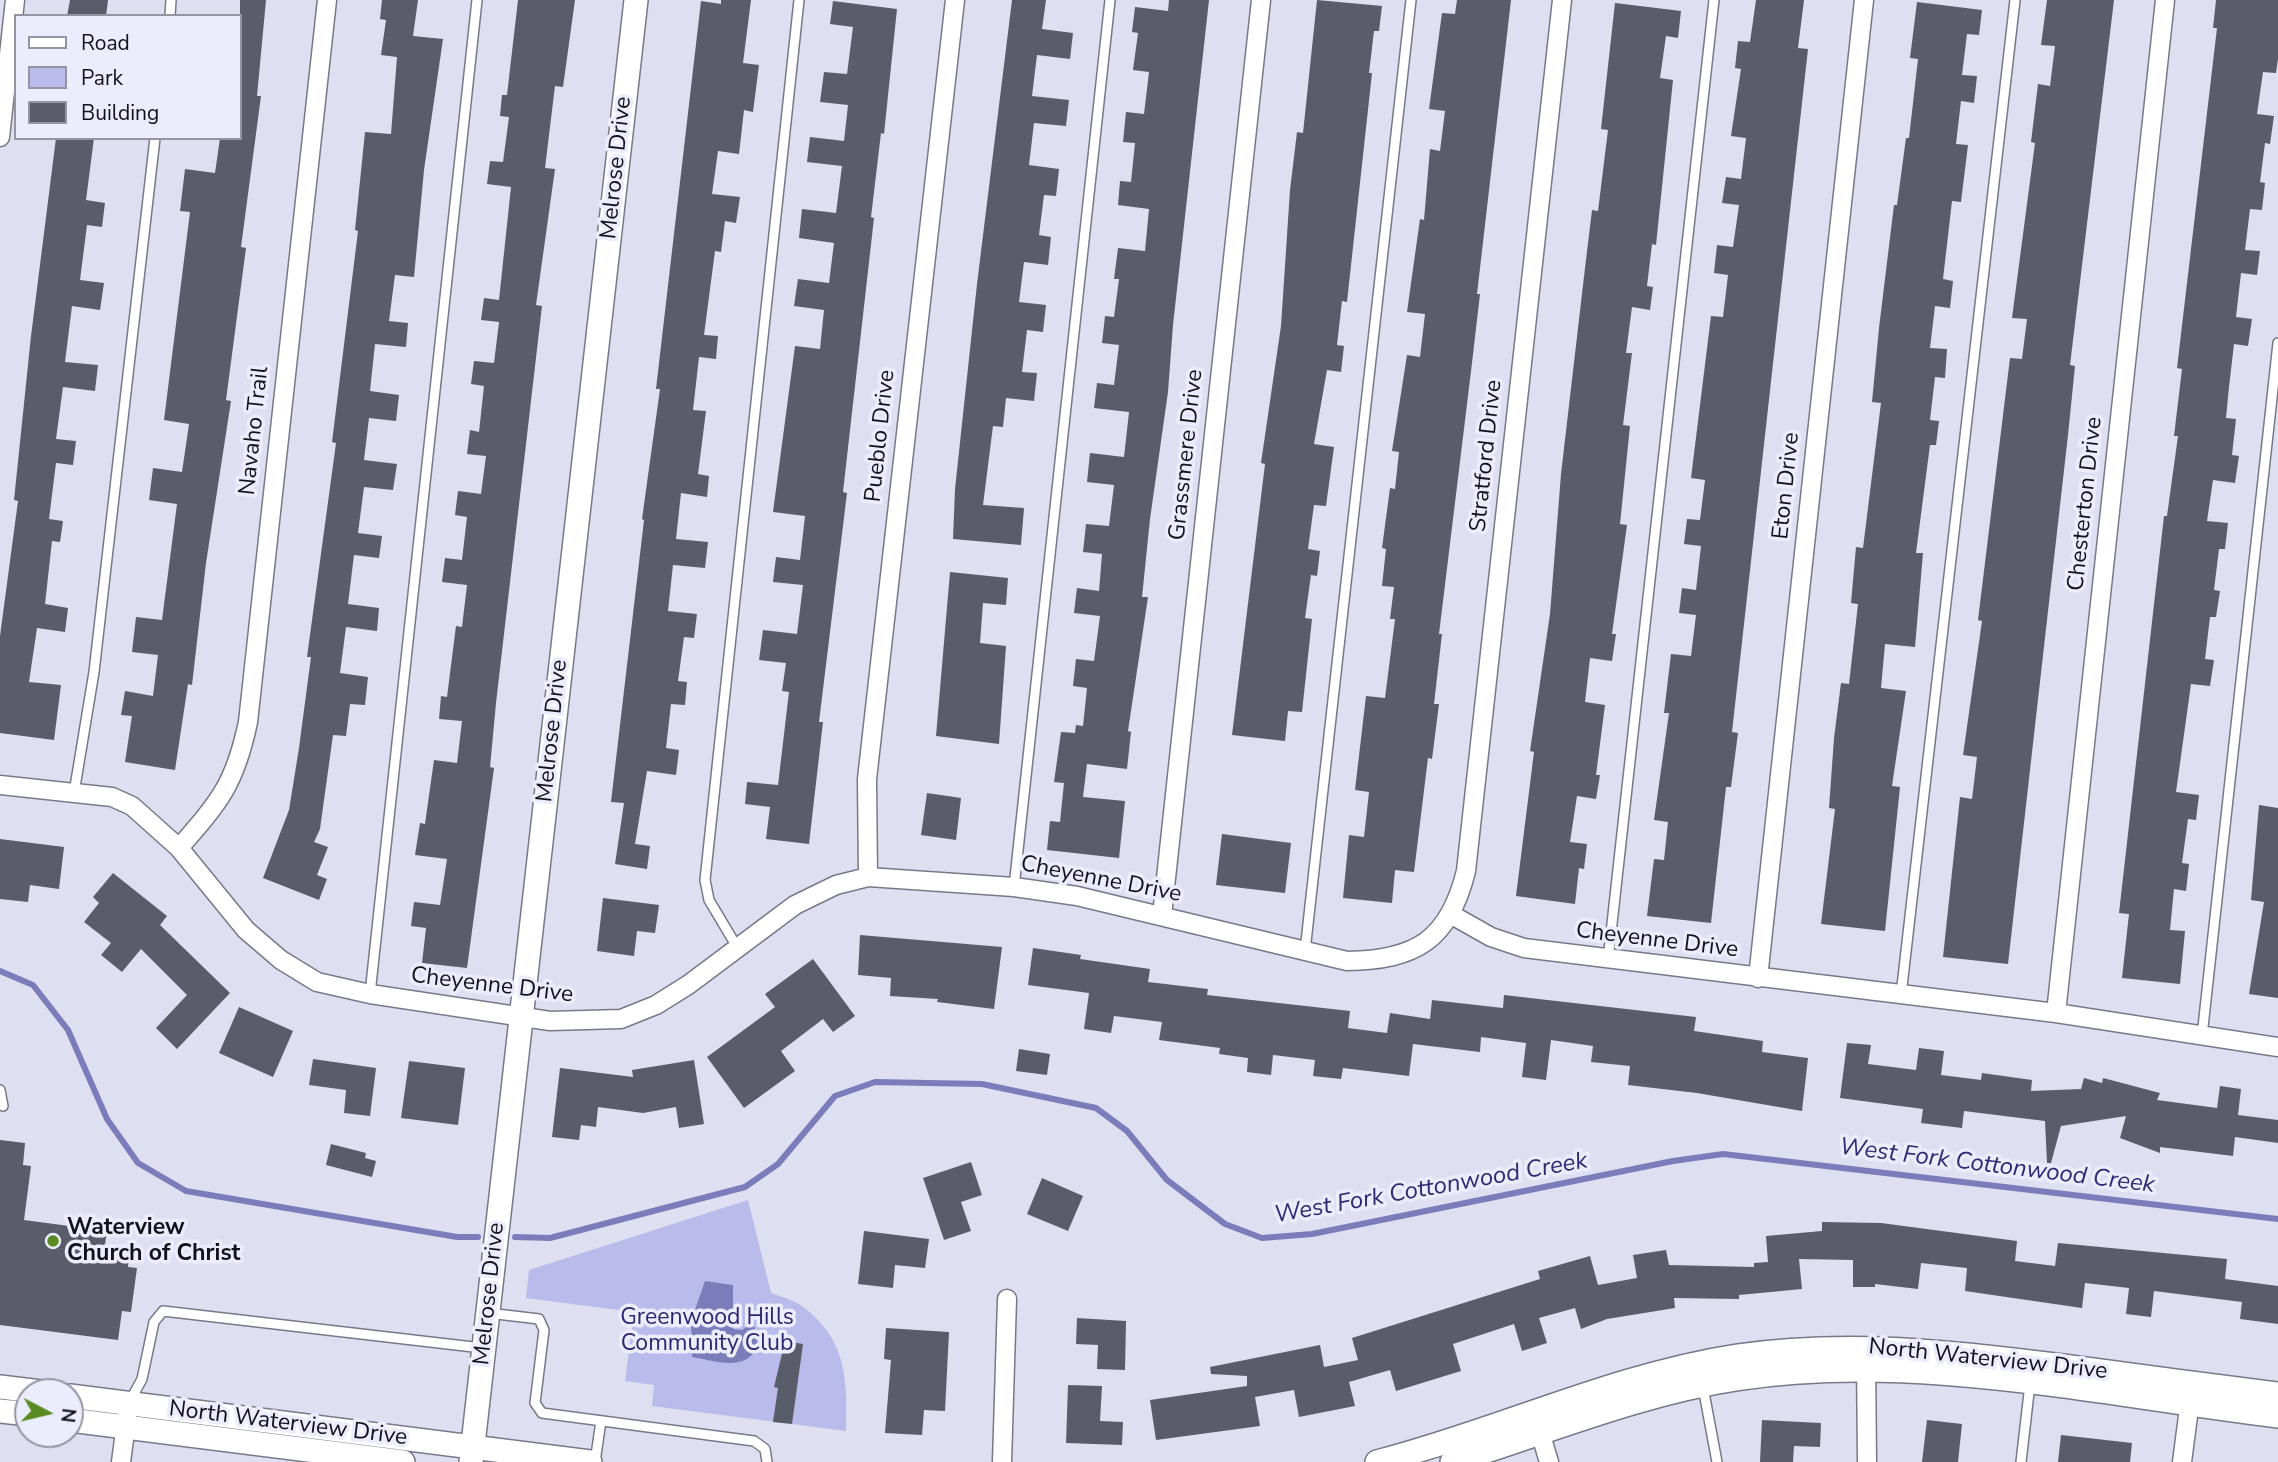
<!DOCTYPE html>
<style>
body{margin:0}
#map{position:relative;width:2278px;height:1462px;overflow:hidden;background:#dedff0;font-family:"Nunito Sans",sans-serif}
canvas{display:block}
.legend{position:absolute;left:14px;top:14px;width:228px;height:126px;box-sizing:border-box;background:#ebedfd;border:2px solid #9495a1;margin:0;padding:9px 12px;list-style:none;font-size:21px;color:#121218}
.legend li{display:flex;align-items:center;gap:14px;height:35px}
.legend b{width:35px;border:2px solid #9495a1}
.north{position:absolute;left:14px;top:1378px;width:70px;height:70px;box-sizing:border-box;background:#ebedfd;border:2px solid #9495a1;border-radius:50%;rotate:97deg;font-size:19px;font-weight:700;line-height:28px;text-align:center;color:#121218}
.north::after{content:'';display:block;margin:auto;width:24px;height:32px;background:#598b21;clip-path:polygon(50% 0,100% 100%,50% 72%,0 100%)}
</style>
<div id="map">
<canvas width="2278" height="1462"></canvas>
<ul class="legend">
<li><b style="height:9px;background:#fff"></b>Road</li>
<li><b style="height:19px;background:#b9bcea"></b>Park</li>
<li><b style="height:19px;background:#5b5c6a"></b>Building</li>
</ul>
<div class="north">N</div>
</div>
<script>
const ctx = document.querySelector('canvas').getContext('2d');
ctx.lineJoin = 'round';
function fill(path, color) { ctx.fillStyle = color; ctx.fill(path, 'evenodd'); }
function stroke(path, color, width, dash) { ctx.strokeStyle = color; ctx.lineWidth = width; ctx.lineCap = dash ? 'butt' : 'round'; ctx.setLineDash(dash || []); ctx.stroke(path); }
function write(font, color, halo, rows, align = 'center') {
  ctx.font = font + ' "Nunito Sans",sans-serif'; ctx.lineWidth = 7; ctx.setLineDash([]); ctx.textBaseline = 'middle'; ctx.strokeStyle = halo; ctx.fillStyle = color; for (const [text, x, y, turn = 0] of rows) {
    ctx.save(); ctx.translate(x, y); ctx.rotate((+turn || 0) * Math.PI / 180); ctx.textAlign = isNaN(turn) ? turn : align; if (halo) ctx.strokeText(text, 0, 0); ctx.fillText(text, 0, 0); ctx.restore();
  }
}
fill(new Path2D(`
 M748,1200L771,1293C782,1297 797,1301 806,1309C848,1343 847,1382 846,1431L652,1406L654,1385L625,1381L634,1312L526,1298L529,1270Z`), '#b9bcea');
fill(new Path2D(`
 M705,1281L733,1285V1329L742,1330L752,1323C757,1331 759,1341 755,1350C744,1372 711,1360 692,1357L691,1321Z`), '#7b7dbb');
stroke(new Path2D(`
 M0,971L33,985L68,1030L107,1119L138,1163L186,1191L457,1237H478
 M515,1237L550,1238L745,1187L778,1164L835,1096L875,1082L982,1084L1096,1108L1127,1131L1167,1180L1225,1224L1262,1238L1312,1234L1673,1161L1723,1154L2278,1219`), '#7b7dbb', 6);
fill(new Path2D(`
 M70,0H108L106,16H67Z
 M240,0H266L257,96H261L241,247L246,248L226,400L231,401L206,563L192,685L188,684L175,770L125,762L132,716L121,715L125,691L153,696L158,655L132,652L136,617L162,620L177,504L149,500L153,468L182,472L189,424L164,420L190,212L180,211L185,169L215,173L220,138H240Z
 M382,0H418L413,36L443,39L424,170L414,277L395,275L389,321L408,323L406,347L375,344L370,391L399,395L396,421L369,418L364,460L397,464L393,490L364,487L358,533L382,536L379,558L354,555L348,604L379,608L377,631L346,627L340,673L368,677L365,705L350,704L346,736L333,735L320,829L314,842L328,847L317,875L327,879L319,900L263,878L289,810L299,748L311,657H307L336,443L332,442L358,231L355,230L365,132L391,134L397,57L381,55L386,20L380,19Z
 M518,0H575L563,87L555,86L545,168L555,169L536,305L542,306L496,703L490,767L494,768L467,968L422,963L426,928L411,926L414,902L440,905L447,859L415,855L420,823L425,824L434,760L457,763L462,721L439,719L441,696L447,697L456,626L462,627L467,585L442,582L445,558L462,560L467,517L455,515L458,491L481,494L486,456L467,454L470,430L479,432L484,386L471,384L474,361L494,363L499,322L481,320L484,298L499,300L511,187L487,184L490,161L503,162L509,117L500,116L502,95H507Z
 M721,0H751L743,63L759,65L753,112L744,110L739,154L718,151L712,194L740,197L736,223L725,221L721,252L715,251L704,335L718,336L716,359L699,357L693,410L706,411L698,474L709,476L707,497L681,493L676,539L708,542L705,568L673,565L668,611L697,614L694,638L684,637L678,681L687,682L685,705L671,704L666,748L679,750L676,775L647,771L635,844L650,846L647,869L615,864L624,803L611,802L644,520L642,519L660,389H656L701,1L721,4Z
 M1012,0H1046L1042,29L1073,33L1070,59L1037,55L1032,96L1069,100L1066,126L1034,123L1029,165L1059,169L1056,196L1044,195L1039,235L1051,237L1048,265L1024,262L1019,302L1046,305L1043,332L1027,330L1022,372L1037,373L1034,401L1006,398L1003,427L993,426L983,505L1024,508L1021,545L953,539L955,489L977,284Z
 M1169,0H1209L1173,325L1168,392L1150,519L1142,597H1148L1128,731L1131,732L1127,769L1087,764L1083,797L1125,801L1119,858L1047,850L1050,821L1060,822L1064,783L1054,782L1061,732L1075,733L1076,725L1083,726L1087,688L1073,686L1076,659L1094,661L1100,616L1074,613L1077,588L1099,591L1102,554L1083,552L1086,524L1109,526L1114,485L1087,482L1090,453L1124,457L1129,412L1094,408L1097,383L1114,385L1119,345L1102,343L1105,316L1114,317L1119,279H1114L1118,248L1145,251L1149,209L1118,205L1120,181L1131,182L1135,143L1123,142L1126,112L1144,114L1149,72L1133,70L1138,33L1132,32L1135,7L1168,11Z
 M1317,0L1382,6L1379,31H1374L1369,73H1372L1347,302L1342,301L1337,345L1344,346L1341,372L1327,370L1314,444L1334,447L1326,506L1314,505L1308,549L1320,551L1317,576L1311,575L1305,618L1312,619L1302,712L1288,711L1285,741L1232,735L1265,464L1261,463L1281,326L1290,190L1297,132L1303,133Z
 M1457,0H1511L1477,294H1480L1472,363L1439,634H1442L1434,704H1439L1432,759L1428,758L1414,872L1395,870L1392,903L1343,898L1349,835L1364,837L1369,792L1355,790L1366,696L1385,698L1395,619H1390L1394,587L1382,586L1386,549L1382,548L1390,488L1395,489L1399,452L1392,451L1407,355L1420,357L1425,314L1407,312L1420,219L1424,220L1430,149L1440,151L1445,111L1429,109L1442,13L1455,14Z
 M1756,0H1804L1798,48L1808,49L1732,732L1738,733L1731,787H1726L1711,923L1647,916L1654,859L1664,860L1668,822L1654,820L1669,713H1664L1671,654L1691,656L1696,615L1679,613L1682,588L1696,590L1701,546L1684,544L1687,519L1700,520L1705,480L1691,478L1711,316L1723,317L1728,275L1714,273L1717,245L1733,247L1739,205L1722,203L1726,177L1741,179L1746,138L1731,136L1741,69L1735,68L1738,41L1750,42Z
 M2047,0H2114L2070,365L2075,366L2068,435L2008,964L1943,957L1960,797L1972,799L1977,757L1963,755L1982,621L1978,620L2010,358L2022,359L2027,319L2012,318L2035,143L2031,142L2038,84L2050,86L2055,46L2041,45Z
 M2216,0H2278V59L2276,73L2263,72L2257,114L2274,116L2270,144L2265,143L2260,182L2265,183L2262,210L2250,209L2245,250L2260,251L2257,275L2241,273L2236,317L2252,319L2248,346L2234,344L2229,387L2226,418L2236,419L2232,455L2239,456L2235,483L2213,480L2207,521L2228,523L2225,549H2219L2214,590L2220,591L2216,617H2210L2205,659L2214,660L2210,686L2191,684L2176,792L2199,795L2196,820L2188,819L2182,863L2189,864L2186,891L2174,889L2170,930L2185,931L2180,984L2122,978L2129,914L2119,913L2164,516H2167L2178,436H2174L2182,369L2177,368L2217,28H2213Z
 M833,1L897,9L884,134L881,133L871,217L874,218L843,492L847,493L819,722H823L809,844L766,839L770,807L745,804L747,782L778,785L789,692L782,691L786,663L759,660L763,630L797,634L803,585L773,582L776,557L800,560L805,516L773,512L795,346L820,349L824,310L794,306L798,279L829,283L834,243L799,238L802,209L836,213L842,166L807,162L810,137L844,141L848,105L820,102L824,72L847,74L853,27L830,24Z
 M1917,2L1982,10L1979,35L1967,34L1962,75L1977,76L1974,103L1961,101L1956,144L1968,145L1961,202L1952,201L1943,279L1953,281L1950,308L1935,306L1930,348L1947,349L1945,378L1935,377L1930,420L1939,421L1936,445H1930L1916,553H1923L1915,647L1885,644L1881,688L1906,691L1892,786L1900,787L1885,931L1821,924L1835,809L1829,808L1834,738L1841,683L1849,684L1858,604L1851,603L1856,547L1863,548L1881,403L1872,402L1879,328L1894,205H1897L1906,138H1909L1918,59L1910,58Z
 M1615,3L1681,11L1678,38L1666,36L1660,78L1673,80L1656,245L1652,244L1647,286L1653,287L1650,310L1632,307L1626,353H1632L1623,425L1630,426L1620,524L1627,525L1612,634H1616L1612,661L1590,658L1585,702L1605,705L1596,775H1600L1596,799L1577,796L1570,842L1587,844L1584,869L1579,868L1575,904L1516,896L1534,752L1530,751L1550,614L1561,474L1585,268L1592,210L1598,211L1608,130L1601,129Z
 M56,138H94L86,200L105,203L102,227L87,225L80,280L104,283L100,310L72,306L65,362L98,365L95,391L63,387L56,439L76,441L73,465L56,463L49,519L63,521L60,542L52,541L45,604L68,608L65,632L37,628L29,682L61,685L54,740L0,733V636L18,501L14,500L31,336Z
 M950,572L1008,578L1006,605L983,603L980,643L1006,646L999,744L936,736Z
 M927,793L961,798L956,840L921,835Z
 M2259,805L2278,808V998L2249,994L2264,902L2251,900Z
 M1222,834L1291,843L1285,893L1216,885Z
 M0,839L64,847L59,889L30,885L28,902L0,899Z
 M113,873L167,916L160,925L230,993L177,1049L156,1028L187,995L141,949L122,972L101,955L111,943L84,922L99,903L93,897Z
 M603,898L659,905L655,933L637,931L634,956L597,951Z
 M860,935L1002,947L994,1009L937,1002L938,999L890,996L891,978L858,975Z
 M1033,948L1081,955L1080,959L1150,969L1148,982L1208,989L1207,995L1350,1011L1348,1028L1387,1033L1390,1013L1430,1019L1432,1000L1503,1008L1504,995L1696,1017L1694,1031L1763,1041L1762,1052L1808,1058L1802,1111L1697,1093L1628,1085L1630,1066L1591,1062L1593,1046L1551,1040L1546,1080L1522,1077L1526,1043L1481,1037L1480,1052L1413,1044L1409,1076L1343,1068L1341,1079L1313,1076L1315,1060L1273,1055L1271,1075L1247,1072L1248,1058L1219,1054L1220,1048L1159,1040L1162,1022L1114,1016L1111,1033L1084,1029L1089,993L1028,985Z
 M813,959L855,1016L833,1032L823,1019L781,1051L795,1071L744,1108L707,1057L775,1007L765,994Z
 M239,1007L293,1031L273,1077L219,1053Z
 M1847,1043L1871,1045L1868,1064L1916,1070L1919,1048L1944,1051L1941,1075L1981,1080L1982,1073L2032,1080L2031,1091L2081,1089L2084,1078L2102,1083L2103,1078L2160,1093L2157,1100L2217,1108L2220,1086L2241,1089L2238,1115L2278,1120V1143L2235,1137L2233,1156L2160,1147V1153L2120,1138L2126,1116L2061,1126L2051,1163H2047L2045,1121L1964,1111L1962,1128L1921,1123L1923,1109L1840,1098Z
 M1019,1049L1050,1054L1047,1075L1016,1071Z
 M313,1059L376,1068L370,1116L344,1113L346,1090L309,1085Z
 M694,1060L704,1124L679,1128L676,1107L643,1113L598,1107L596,1127L581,1125L579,1140L552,1137L560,1068L633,1077L632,1070Z
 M409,1061L465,1068L458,1125L401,1118Z
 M0,1140L25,1143L23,1165L31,1166L24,1220L107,1231L104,1251L129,1254L128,1267L137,1268L131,1312L122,1311L118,1340L0,1325Z
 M331,1144L366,1153L365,1158L376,1161L372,1177L326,1165Z
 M971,1162L982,1195L961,1202L971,1231L944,1240L923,1178Z
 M1042,1178L1083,1196L1068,1231L1027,1214Z
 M1822,1222L1881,1223L2017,1241L2015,1261L2055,1266L2058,1243L2227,1259L2225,1279L2278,1286V1324L2240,1319L2242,1302L2154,1291L2151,1317L2126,1314L2129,1288L2085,1283L2082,1308L1965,1291L1967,1268L1921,1263L1918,1289L1875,1284V1287H1853V1260L1799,1259L1802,1289L1739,1295V1299L1674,1298L1675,1308L1607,1319L1581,1329L1575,1308L1539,1318L1547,1343L1522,1351L1514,1324L1453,1344L1461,1371L1396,1391L1390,1370L1349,1382L1355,1406L1299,1417L1294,1390L1255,1397L1260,1426L1156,1440L1150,1400L1247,1386V1376L1211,1374L1210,1367L1320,1345L1324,1367L1358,1360L1352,1338L1540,1279L1538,1271L1590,1256L1598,1285L1637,1278L1633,1255L1666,1250L1669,1265L1754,1267V1263L1768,1262L1766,1236L1822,1231Z
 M864,1231L929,1239L925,1268L895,1265L893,1288L858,1284Z
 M1077,1318L1126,1321L1125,1370L1097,1369L1098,1345L1076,1344Z
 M886,1328L949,1332L945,1411L924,1410L922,1435L885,1433L891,1360L884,1359Z
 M785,1341L803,1344L792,1424L773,1422L778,1388L774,1387Z
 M1068,1385L1102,1386L1100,1421L1123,1422L1122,1445L1066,1443Z
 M1762,1420L1821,1423L1820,1447L1794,1446L1793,1462H1760Z
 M1927,1420L1962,1424L1958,1462H1922Z
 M2061,1435L2132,1443L2130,1462H2058Z`), '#5b5c6a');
const service = new Path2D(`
 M170,16L171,0
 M74,793L94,672L155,138
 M1014,887L1110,0
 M737,947L709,900L705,880L799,0
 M1305,951L1411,0
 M1608,960L1714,0
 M370,994L477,0
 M1901,995L2015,0
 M2202,1036L2278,343
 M0,1090L3,1106
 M488,1313L539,1319L544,1330L535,1403L542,1413L754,1441L765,1449L767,1462
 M1703,1387L1717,1462
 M130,1401L142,1379L154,1322L163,1311L482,1348
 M595,1462L601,1421
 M2021,1462L2030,1384`);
const minor = new Path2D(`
 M0,137L15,0
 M0,785L112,797L132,806L179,848L246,930L281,960L317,982L370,994L550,1021L621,1019L656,1005L688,985L795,905L836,885L868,877L1014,887L1077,896L1347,961C1416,960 1449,940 1466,871L1562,0
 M179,848C220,801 235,784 248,722L327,0
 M868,877L867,779L955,0
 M1162,915L1261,0
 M1452,915L1491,937L1524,948L2056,1013L2278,1047
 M1758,978L1864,0
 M2056,1013L2165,0
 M1866,1357L1867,1462
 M1537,1422L1549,1462
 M121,1462L127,1417
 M1002,1462L1007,1299
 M2182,1462L2191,1393`);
const tertiary = new Path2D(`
 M0,1387L41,1392
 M70,1396L590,1462
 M0,1411L28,1414
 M70,1420L403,1462
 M471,1462L636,0
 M1377,1462C1498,1431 1613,1375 1737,1356C1847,1340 1953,1352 2063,1366C2135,1376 2206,1385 2278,1394
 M1452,1462C1546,1433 1639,1394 1736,1379C1912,1351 2102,1395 2278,1416`);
stroke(service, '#787988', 12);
stroke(minor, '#787988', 21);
stroke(tertiary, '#787988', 26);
stroke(service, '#fff', 9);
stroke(minor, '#fff', 18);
stroke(tertiary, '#fff', 23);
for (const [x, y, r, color] of [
 [53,1241,7,"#598b21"]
]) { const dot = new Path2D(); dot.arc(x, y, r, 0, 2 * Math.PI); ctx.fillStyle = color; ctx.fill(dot); stroke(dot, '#ebedfd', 2.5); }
write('23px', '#121218', '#ebedfd', [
 ["Melrose Drive",617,168,-84],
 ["Navaho Trail",255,431,-84],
 ["Pueblo Drive",881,436,-84],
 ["Grassmere Drive",1187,455,-84],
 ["Stratford Drive",1487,456,-84],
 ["Eton Drive",1787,486,-84],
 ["Chesterton Drive",2086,504,-84],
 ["Melrose Drive",553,731,-84],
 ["Cheyenne Drive",1101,880,11],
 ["Cheyenne Drive",1657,941,7],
 ["Cheyenne Drive",492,986,7],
 ["Melrose Drive",490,1294,-84],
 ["North Waterview Drive",1988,1360,6],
 ["North Waterview Drive",288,1424,7]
]);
write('bold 23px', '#121218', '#ebedfd', [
 ["Waterview",67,1228],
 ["Church of Christ",67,1254]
], 'left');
write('23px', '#2e2671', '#ebedfd', [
 ["Greenwood Hills",707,1318],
 ["Community Club",707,1344]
]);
write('italic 24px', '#312974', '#ebedfd', [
 ["West Fork Cottonwood Creek",1997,1167,7],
 ["West Fork Cottonwood Creek",1431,1189,-10]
]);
</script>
